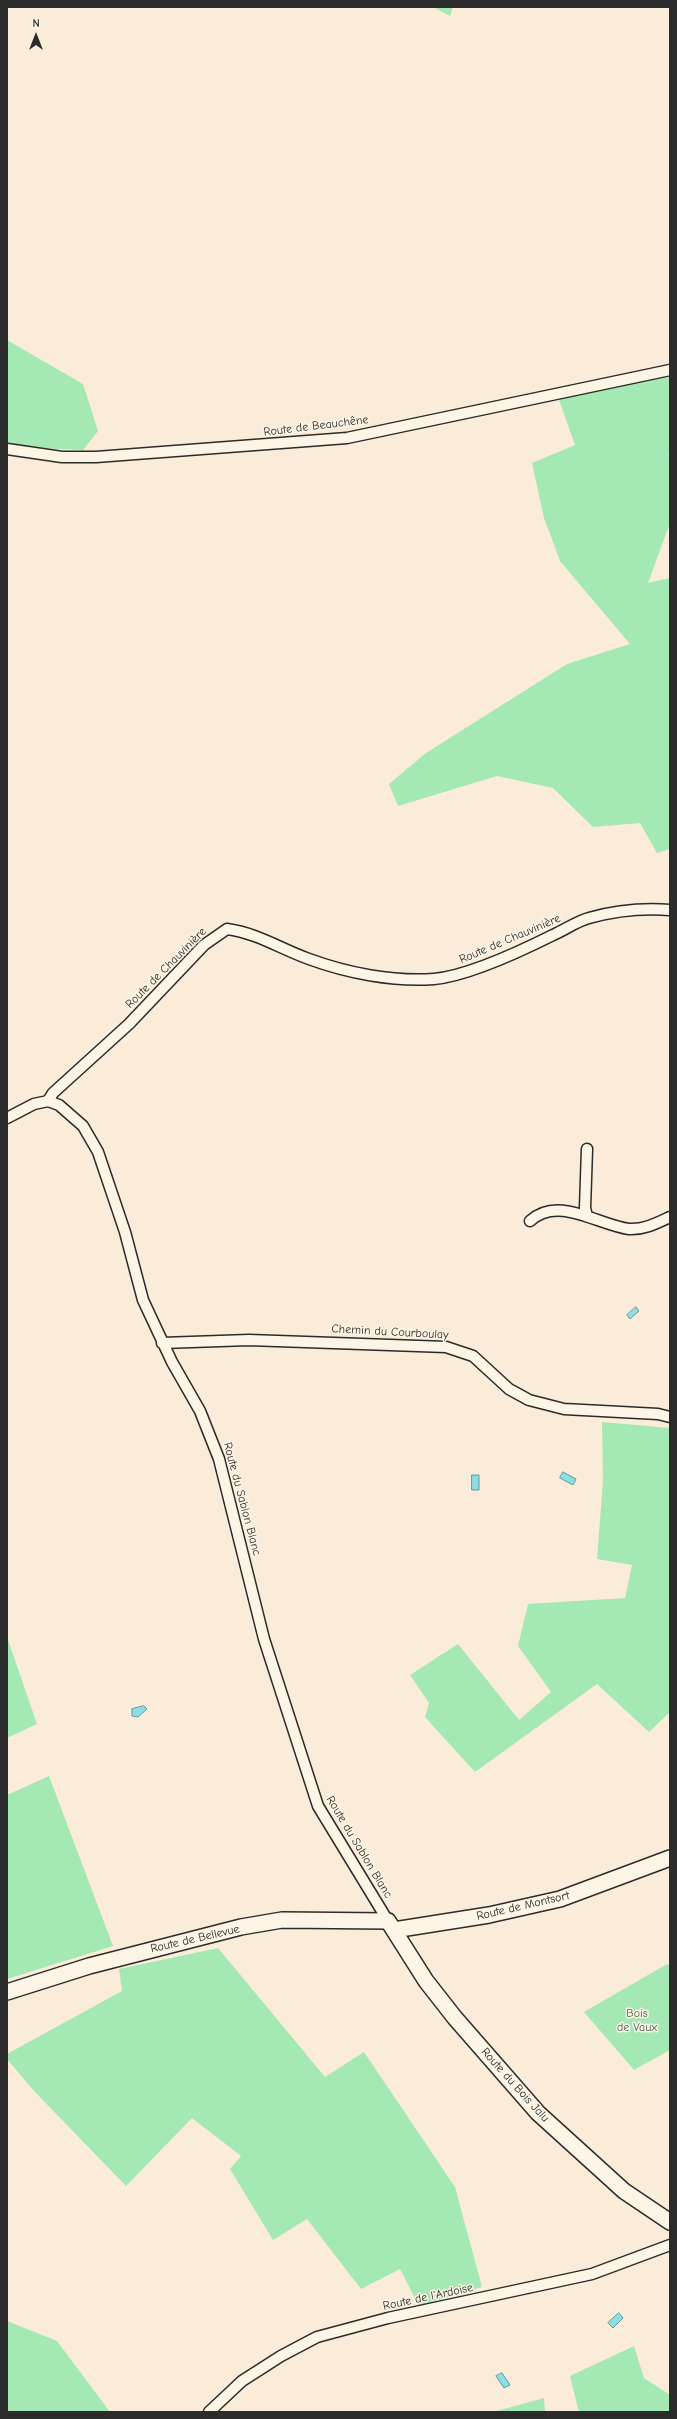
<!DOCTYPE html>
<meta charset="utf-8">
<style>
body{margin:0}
#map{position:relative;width:677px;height:2419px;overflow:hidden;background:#fbecd9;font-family:"Comic Neue",sans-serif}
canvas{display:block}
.frame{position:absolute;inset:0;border:8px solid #2b2b2b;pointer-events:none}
.north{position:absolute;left:16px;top:16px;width:40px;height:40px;-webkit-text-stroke:3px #fcf5e5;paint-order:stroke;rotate:0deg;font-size:11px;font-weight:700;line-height:16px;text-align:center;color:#2b2b2b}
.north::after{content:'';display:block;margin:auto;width:14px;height:18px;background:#2b2b2b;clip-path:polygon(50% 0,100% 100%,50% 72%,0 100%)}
</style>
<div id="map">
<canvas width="677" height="2419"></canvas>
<div class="frame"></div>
<div class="north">N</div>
</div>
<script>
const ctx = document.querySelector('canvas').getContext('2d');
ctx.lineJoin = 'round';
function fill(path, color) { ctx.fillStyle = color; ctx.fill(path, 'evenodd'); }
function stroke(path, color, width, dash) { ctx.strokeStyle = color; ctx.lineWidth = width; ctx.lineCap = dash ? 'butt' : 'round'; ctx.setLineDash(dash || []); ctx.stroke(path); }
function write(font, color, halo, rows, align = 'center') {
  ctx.font = font + ' "Comic Neue",sans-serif'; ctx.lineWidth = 3; ctx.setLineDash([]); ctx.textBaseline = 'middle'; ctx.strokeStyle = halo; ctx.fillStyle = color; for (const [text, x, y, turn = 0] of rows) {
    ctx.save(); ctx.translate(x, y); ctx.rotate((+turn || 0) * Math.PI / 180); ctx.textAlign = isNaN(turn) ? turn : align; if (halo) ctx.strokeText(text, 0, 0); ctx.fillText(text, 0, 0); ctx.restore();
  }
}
fill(new Path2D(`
 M433,7H453L450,16Z
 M7,340L83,384L98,431L83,450L36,448L7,443Z
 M670,377V451L668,456L670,457V523L648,583L670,578V849L657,853L640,823L593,827L553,788L497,776L398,806L389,784L426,753L567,664L630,644L560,561L544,518L532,463L575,445L558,397Z
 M602,1422L670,1428V1712L649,1732L597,1684L475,1772L425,1717L429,1703L410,1675L458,1644L519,1720L551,1692L518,1646L528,1604L625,1598L632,1565L597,1559L603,1481Z
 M7,1637L37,1724L7,1738Z
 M49,1776L113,1946L7,1979V1795Z
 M218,1948L325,2077L364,2052L455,2187L482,2287L419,2306L400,2269L361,2289L307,2219L273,2240L230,2169L241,2156L192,2118L126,2186L35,2092L7,2059V2054L122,1991L119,1969Z
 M667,1964L670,1966V2050L634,2070L584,2012Z
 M7,2321L57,2341L110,2412H7Z
 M634,2346L644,2378L670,2395V2412H579L570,2376Z
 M544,2398L545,2412H493Z`), '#a4e8b3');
const water = new Path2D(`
 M636,1307L639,1311L630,1319L627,1315Z
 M563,1472L576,1479L573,1485L560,1478Z
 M472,1475H479V1490H472Z
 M144,1706L147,1709L138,1717L132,1716V1709Z
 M619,2313L623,2318L613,2328L608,2323Z
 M502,2373L510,2385L504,2388L496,2376Z`);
fill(water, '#8cdee5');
stroke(water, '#65969b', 1);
const street = new Path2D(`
 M7,449L62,457H96L347,438L670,370
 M48,1101L59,1105L83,1126L98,1152L125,1232L143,1300L172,1362L200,1411L219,1459L264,1639L318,1806L388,1921
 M7,1118L34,1104L48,1101L53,1093L129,1024L204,945L227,929C257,933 281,949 309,959C347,973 393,982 434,979C467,976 523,950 553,935C565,930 577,921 589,918C614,911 644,908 670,910
 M587,1216L585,1208L587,1149
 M530,1221C558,1195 598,1225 629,1229C644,1230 657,1223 670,1217
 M162,1343L249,1340L446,1347L473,1356L509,1389L529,1400L564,1409L658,1414L670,1417
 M209,2412L242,2381L281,2356L317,2337L388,2318L592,2274L670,2245`);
const secondary = new Path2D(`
 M394,1930L489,1915L560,1899L670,1858
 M7,1992L89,1966L241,1927L282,1920L388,1921L426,1981L455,2018L538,2113L624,2191L670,2222`);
stroke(street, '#2b2b2b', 13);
stroke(secondary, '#2b2b2b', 18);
stroke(street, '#fcf5e5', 10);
stroke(secondary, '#fcf5e5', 15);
write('12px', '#2b2b2b', '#fcf5e5', [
 ["Route de Beauchêne",316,426,-7],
 ["Route de Chauvinière",510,939,-23],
 ["Route de Chauvinière",166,968,-45],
 ["Chemin du Courboulay",390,1332,3],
 ["Route du Sablon Blanc",242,1499,75],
 ["Route du Sablon Blanc",359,1847,59],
 ["Route de Montsort",523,1906,-13],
 ["Route de Bellevue",195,1939,-13],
 ["Route du Bois Jalu",515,2085,48],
 ["Route de l'Ardoise",428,2297,-12]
]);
write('12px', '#495a4d', '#fcf5e5', [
 ["Bois",637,2014],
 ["de Vaux",637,2028]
]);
</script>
